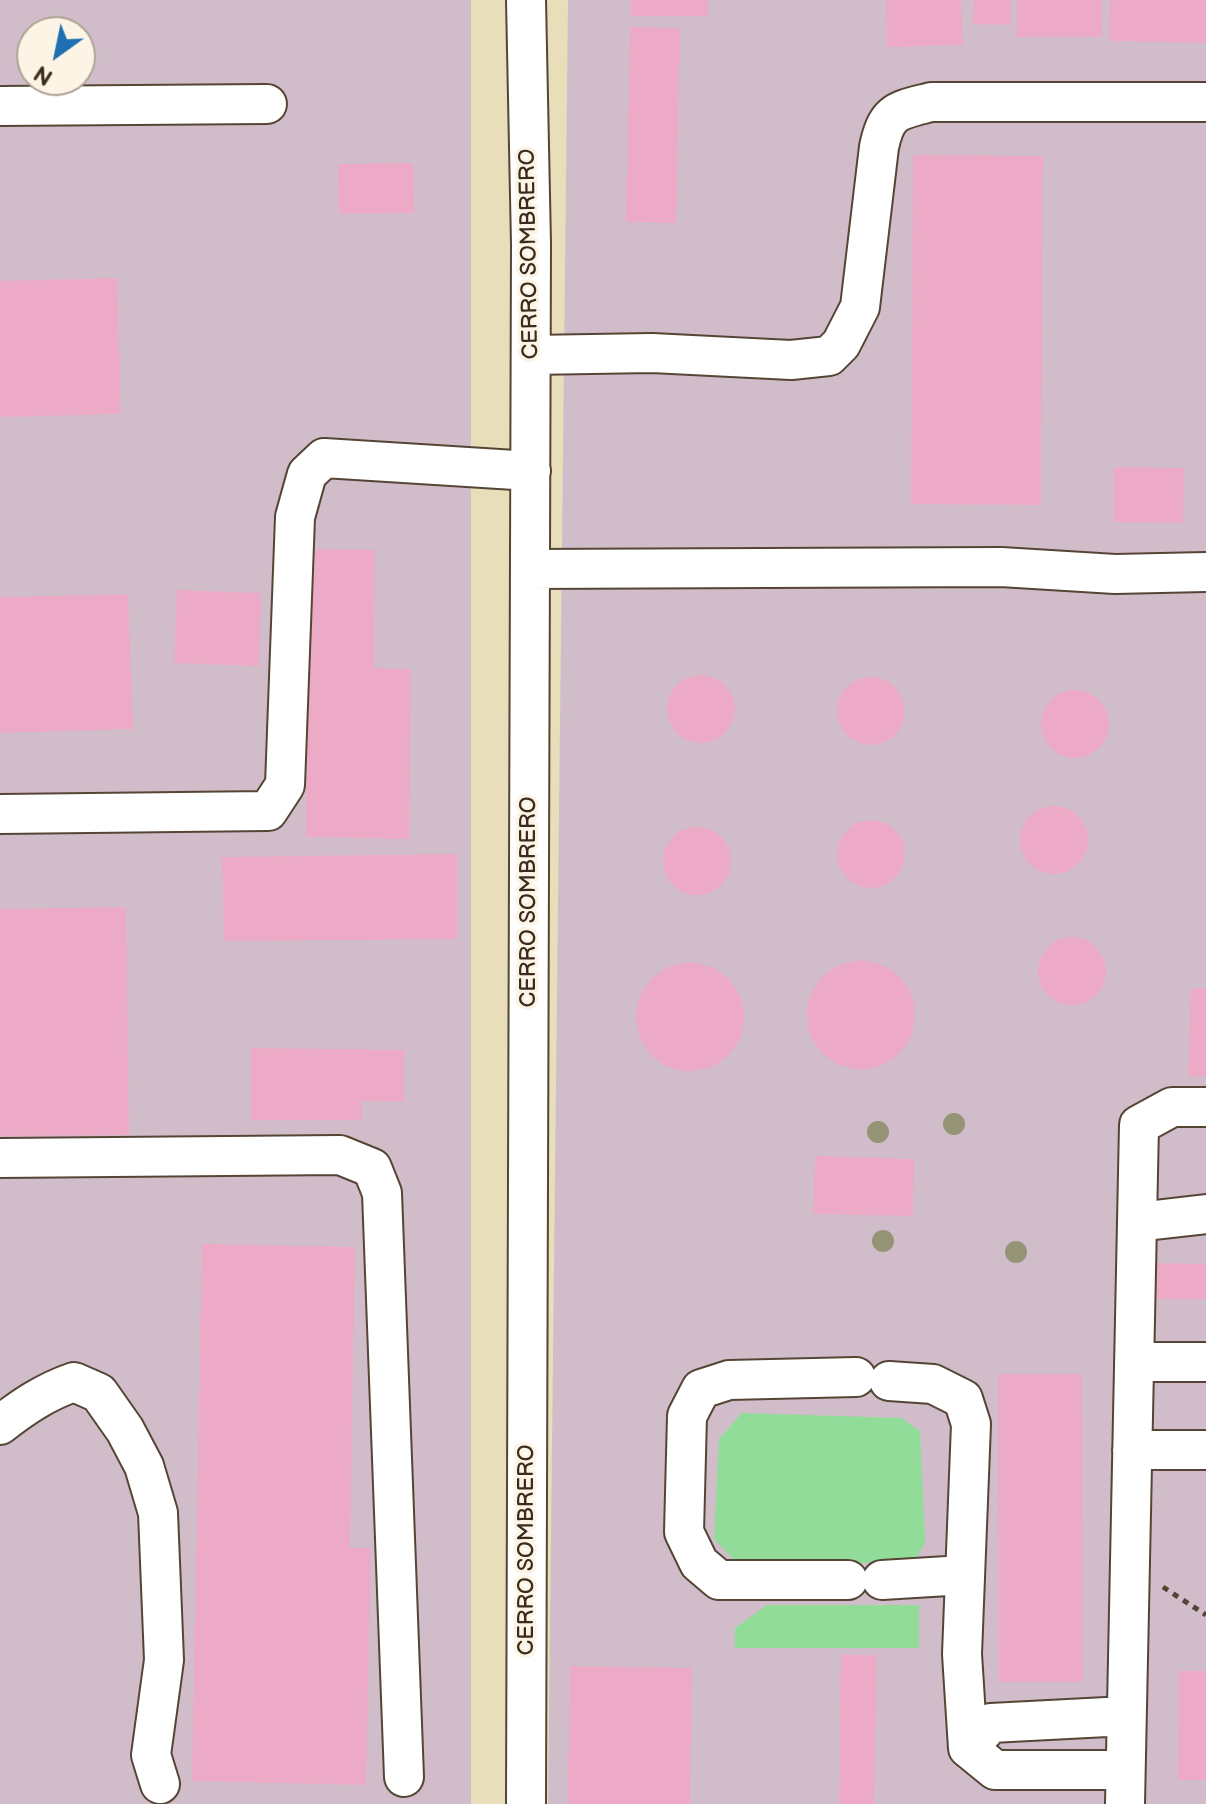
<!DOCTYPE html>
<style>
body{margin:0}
#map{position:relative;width:1206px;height:1804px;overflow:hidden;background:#e9deba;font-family:"Balsamiq Sans",sans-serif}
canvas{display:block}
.north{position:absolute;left:16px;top:16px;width:80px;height:80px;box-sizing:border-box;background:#fcf5e5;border:2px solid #afa495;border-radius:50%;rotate:213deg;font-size:22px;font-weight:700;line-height:32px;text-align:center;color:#3b2a1e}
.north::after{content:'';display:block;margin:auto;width:28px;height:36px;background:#1f6fb2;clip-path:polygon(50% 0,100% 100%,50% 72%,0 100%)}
</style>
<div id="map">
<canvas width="1206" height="1804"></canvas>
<div class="north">N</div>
</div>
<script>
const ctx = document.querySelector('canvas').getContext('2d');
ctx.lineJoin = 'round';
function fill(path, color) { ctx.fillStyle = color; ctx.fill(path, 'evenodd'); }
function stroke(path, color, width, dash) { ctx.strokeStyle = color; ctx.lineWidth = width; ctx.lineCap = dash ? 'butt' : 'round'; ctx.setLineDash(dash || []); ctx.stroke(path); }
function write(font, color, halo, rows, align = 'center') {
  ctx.font = font + ' "Balsamiq Sans",sans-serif'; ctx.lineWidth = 7; ctx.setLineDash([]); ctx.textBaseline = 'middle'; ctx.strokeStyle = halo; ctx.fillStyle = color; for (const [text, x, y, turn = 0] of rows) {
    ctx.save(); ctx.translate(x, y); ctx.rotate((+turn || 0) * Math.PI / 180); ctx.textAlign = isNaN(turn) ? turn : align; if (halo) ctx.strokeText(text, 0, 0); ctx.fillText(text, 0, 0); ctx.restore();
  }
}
fill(new Path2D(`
 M0,0H471V1804H0ZM32,32H80V80H32Z
 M568,0H1206V1804H548Z`), '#d1bdca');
fill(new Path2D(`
 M742,1413L901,1418L920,1431L925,1543L914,1562L739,1565L714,1539L719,1439Z
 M767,1605H919V1648H735V1628Z`), '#91dc99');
fill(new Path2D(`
 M631,0H708V16H631Z
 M886,0H961L963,45L887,47Z
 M974,0H1011V25L973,24Z
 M1017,0H1101L1102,37H1017Z
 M1110,0H1206V43L1109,41Z
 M630,27L680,28L676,223L626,222Z
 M913,155L1043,156L1041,505L911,504Z
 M413,163L414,213L339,214L338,164Z
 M117,278L121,414L0,417V281Z
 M1114,467L1184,468L1183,523L1114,522Z
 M310,549L375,550L374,668L411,669L409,839L306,837Z
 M177,590L261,593L259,666L174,663Z
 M128,594L133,729L0,733V597Z
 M667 709a34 34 0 1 1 68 0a34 34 0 1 1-68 0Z
 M837 711a34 34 0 1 1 68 0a34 34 0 1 1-68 0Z
 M1041 724a34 34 0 1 1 68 0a34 34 0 1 1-68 0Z
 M1020 840a34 34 0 1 1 68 0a34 34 0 1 1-68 0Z
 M837 854a34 34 0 1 1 68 0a34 34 0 1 1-68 0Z
 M663 861a34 34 0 1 1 68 0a34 34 0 1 1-68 0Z
 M457,854V939L224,941L222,857Z
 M126,907L129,1135L0,1136V909Z
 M1038 971a34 34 0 1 1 68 0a34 34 0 1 1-68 0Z
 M807 1015a54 54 0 1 1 108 0a54 54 0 1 1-108 0Z
 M636 1017a54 54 0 1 1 108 0a54 54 0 1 1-108 0Z
 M1191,988L1206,989V1077L1188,1076Z
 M251,1048L404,1050V1102L362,1101V1120H251Z
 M815,1156L914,1159L913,1216L813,1214Z
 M202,1244L355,1247L350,1548H371L366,1785L192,1781Z
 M1149,1263L1206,1264V1299H1148Z
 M998,1374H1082L1083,1682H999Z
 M841,1655H877L874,1804H839Z
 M570,1666L692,1668L690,1804H568Z
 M1179,1671H1206V1780H1178Z`), '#ecaac6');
const minor = new Path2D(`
 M526,0L531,244L526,1804
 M0,106L267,104
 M531,355L652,353L791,360L829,356L841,344L860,307L879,147C887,110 897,111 931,102H1206
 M530,569L1001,567L1115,574L1206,572
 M0,814L268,811L285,785L295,517L307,474L324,458L531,471
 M0,1158L340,1155L372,1168L382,1193L404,1777
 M1137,1222L1206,1214
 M1134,1362H1206
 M889,1381L933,1384L963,1399L971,1424L962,1654L968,1748L995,1770H1125
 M0,1425C23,1407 45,1392 74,1382L99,1393L125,1430L144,1466L158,1513L164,1660L151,1755L160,1784
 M1132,1450H1206
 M848,1580H719L699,1563L684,1532L687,1416L701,1389L729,1380L856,1377
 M882,1580L964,1575
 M968,1748L991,1723L1126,1716
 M1125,1804L1139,1125L1172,1107H1206`);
stroke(minor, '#554535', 42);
stroke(new Path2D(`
 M1163,1587L1206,1615`), '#554535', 5, [6, 6]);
stroke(minor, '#fff', 38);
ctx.fillStyle = '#959375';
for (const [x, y] of [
 [954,1124],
 [878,1132],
 [883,1241],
 [1016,1252]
]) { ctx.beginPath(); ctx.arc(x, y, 11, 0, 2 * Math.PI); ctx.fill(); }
write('22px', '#3b2a1e', '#fcf5e5', [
 ["CERRO SOMBRERO",530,254,-91],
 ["CERRO SOMBRERO",529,902,-90],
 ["CERRO SOMBRERO",527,1550,-90]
]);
</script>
